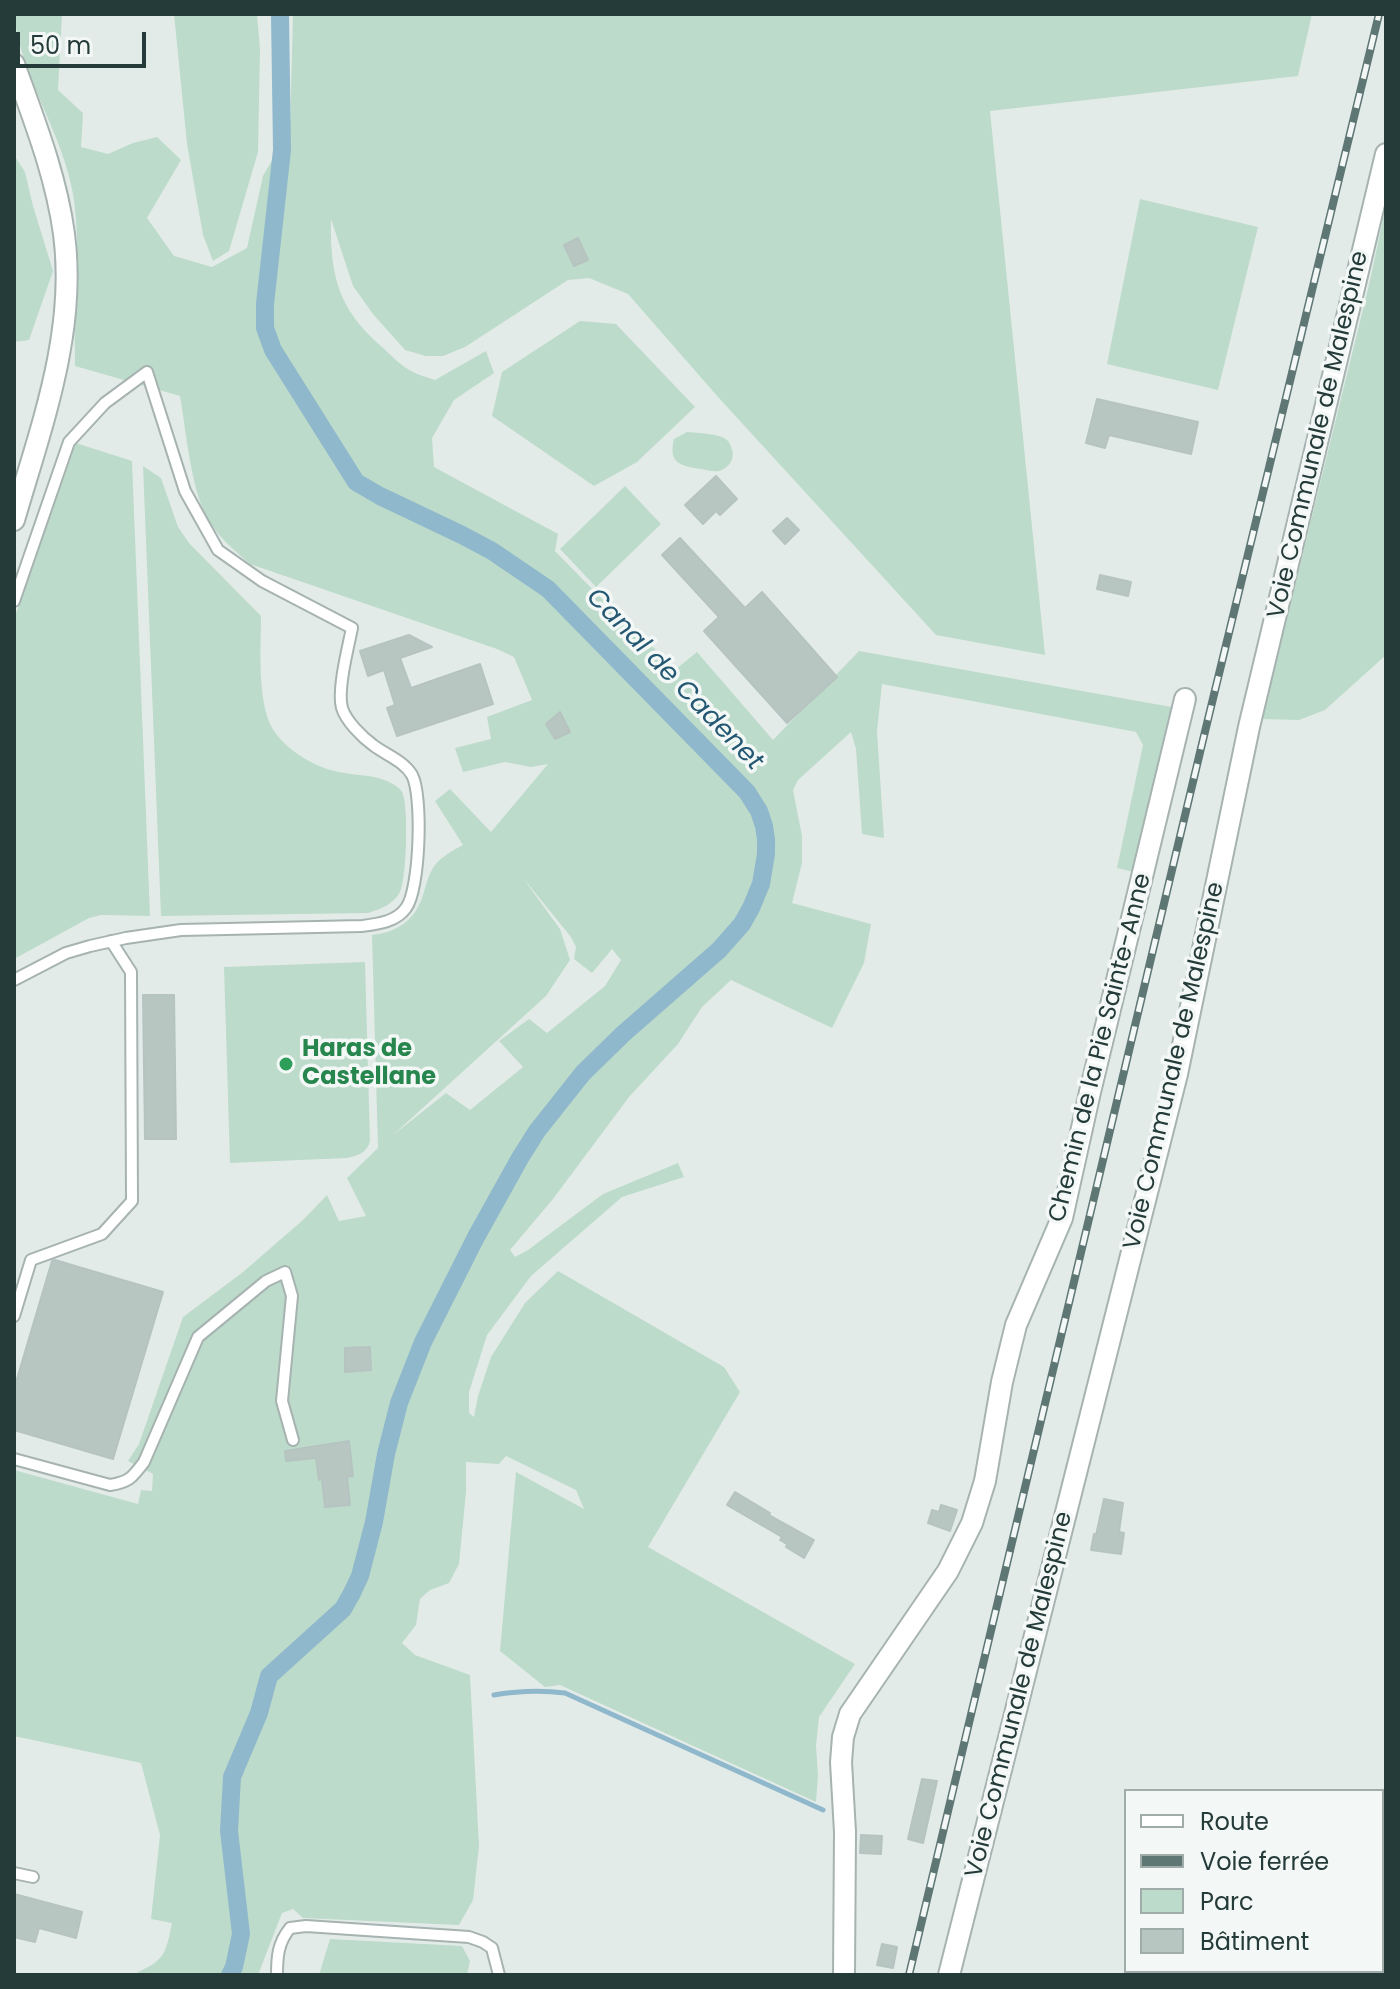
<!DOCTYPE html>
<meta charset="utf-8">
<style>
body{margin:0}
#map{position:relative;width:1400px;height:1989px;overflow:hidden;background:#e3ebe9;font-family:Poppins,sans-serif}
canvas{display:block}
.frame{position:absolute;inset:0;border:16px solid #243b39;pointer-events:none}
.legend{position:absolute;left:1124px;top:1789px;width:260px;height:184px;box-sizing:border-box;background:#f3f8f6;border:2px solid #a0acaa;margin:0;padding:10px 14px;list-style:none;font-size:24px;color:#243b39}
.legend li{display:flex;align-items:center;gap:16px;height:40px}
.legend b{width:40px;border:2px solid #a0acaa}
.scale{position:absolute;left:16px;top:32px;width:130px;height:36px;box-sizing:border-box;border:4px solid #243b39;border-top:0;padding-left:10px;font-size:24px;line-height:28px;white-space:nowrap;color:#243b39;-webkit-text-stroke:6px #f3f8f6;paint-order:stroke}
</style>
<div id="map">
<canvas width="1400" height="1989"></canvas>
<div class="frame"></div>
<ul class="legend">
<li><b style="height:10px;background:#fff"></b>Route</li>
<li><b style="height:10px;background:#5f7774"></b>Voie ferrée</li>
<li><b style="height:22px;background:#bddbca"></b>Parc</li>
<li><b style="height:22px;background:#b8c6c2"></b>Bâtiment</li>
</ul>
<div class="scale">50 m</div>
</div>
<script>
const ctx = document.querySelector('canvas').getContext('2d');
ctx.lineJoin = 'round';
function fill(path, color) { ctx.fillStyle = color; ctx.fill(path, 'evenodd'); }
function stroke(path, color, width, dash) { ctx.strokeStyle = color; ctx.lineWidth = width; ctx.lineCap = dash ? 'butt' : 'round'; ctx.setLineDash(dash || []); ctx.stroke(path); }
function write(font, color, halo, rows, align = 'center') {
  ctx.font = font + ' Poppins,sans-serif'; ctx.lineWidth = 7; ctx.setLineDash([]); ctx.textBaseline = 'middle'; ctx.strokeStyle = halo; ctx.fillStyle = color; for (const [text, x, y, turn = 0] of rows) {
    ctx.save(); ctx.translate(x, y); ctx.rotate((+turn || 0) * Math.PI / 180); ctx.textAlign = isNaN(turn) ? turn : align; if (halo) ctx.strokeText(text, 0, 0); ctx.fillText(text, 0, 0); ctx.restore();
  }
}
fill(new Path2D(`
 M14,14H62L58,90L83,113L81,147L108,154L133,143L157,137L181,160L147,218L174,256L212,267L247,248L263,176L290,129L293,14H1312L1298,76L990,111L1045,655L936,635L718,397L628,294L589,278L568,280L465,347L443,356H426L405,350L373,314L353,286L331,219C330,276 338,309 382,347C391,355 401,366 411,371C418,375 427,377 435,380L486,351L494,373L454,400L432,438L434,467L558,534L555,551L601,598L676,669L697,652L773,740L859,651L1177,708L1138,873L1117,868L1143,745L1136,732L882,684L877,731L884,838L862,834L856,749L851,732L798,780L793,790L802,836V863L792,903L871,924L864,963L832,1028L731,980L702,1007L678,1044L629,1097L553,1199L510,1250L515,1257L528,1250L603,1194L678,1163L684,1177L622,1197L531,1276L487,1335L469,1392V1413L474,1417L478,1396L491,1357L525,1303L558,1271L724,1367L740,1392L648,1547L855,1664L819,1717L816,1746L818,1775L816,1802L560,1685L545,1687L500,1651L516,1472L584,1509L576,1490L506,1456L499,1464L466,1462V1492L459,1564L449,1583L430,1590L420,1599L416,1625L402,1643L415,1655L470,1675L479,1846L473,1900L459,1925L303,1918L293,1909L282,1913L258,1975H137L138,1972C166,1960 166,1951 172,1923L151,1919L160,1835L141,1763L14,1736V1470L138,1504L141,1490L152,1491L153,1474L128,1461L139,1444L183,1317L243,1272L303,1220L327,1195L339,1221L366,1216L347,1178L378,1148L372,935C392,933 410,924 419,905C425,893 426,879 433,868C440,857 452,851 463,845L435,801L450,789L491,832L548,764L531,767L505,762L463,772L455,748L491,739L487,717L532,700L514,657L497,649L250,564C234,550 218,537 207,518C191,488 186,431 180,396L75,366C75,345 74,325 75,304C77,267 79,231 73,194C62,131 21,78 14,14ZM523,878L571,937L576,947L574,959L592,973L612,949L621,960L605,986L547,1033L529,1019L499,1041L523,1067L470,1110L446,1093L393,1135L546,996L570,960L560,929Z
 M174,14H257L260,49L258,152L229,251L213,261L203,235L187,144Z
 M14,155L25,172L33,206L53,271L29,340L14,342Z
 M1140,199L1258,227L1218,390L1107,364Z
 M1386,205V655L1325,710L1299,720L1262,719L1369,285Z
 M580,321L616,324L695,407L637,462L594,486L492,416L502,372Z
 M687,432C698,433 713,433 724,438C728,440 730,443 731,447C736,457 730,468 719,471C713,472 706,470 701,469C680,466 668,463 674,439Z
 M76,443L132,461L150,916L101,915L89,918L14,959V619Z
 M143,466L161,478L178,527L189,543L261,616C261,648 256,711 277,735C291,753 317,768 339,772C357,776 376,774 393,784C395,785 401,789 402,792C409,804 407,884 399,894C392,905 380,909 368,913L161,916Z
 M625,486L661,524L596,587L560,549Z
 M365,962L370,1141C367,1153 359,1155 347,1158L230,1163L224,967Z
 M330,1939L462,1946L470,1961L467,1975H319Z`), '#bddbca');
stroke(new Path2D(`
 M494,1695C518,1691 540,1690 565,1693L823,1810`), '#8fb8cc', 5);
stroke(new Path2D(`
 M230,1975L234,1967L241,1934L229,1831L232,1777L259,1713L269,1676L343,1609L352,1593L360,1576L374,1522L386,1454L399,1403L423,1342L476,1237L520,1158L537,1131L583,1073L623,1034L719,950L742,924L751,908L761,884L766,854V839L764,826L759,811L747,792L548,589L492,551L462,535L380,496L356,482L273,350L265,328V304L282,150L280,14`), '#8fb8cc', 18);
const building = new Path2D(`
 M578,238L588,260L574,266L564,245Z
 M1097,399L1198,422L1191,454L1109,435L1105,448L1086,443Z
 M716,476L737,499L720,515L716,511L703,524L685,505Z
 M787,518L799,530L785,544L773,531Z
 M680,538L745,608L762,592L837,677L787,723L704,631L719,617L662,555Z
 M1100,575L1131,582L1128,596L1097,589Z
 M409,635L432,647L400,658L411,688L480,664L493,704L397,736L387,708L395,705L384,670L368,676L360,651Z
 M560,712L570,732L555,739L546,724Z
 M143,995H174L176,1139H145Z
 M55,1260L163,1292L113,1459L14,1430V1389L52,1261Z
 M370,1347L371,1370L345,1372V1348Z
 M349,1441L353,1476L347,1477L350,1505L325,1507L322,1479L319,1480L316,1458L286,1461L285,1451Z
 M735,1492L770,1513L769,1515L814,1540L804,1558L786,1547L787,1544L780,1540L782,1537L727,1505Z
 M1104,1499L1123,1503L1119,1532L1124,1533L1121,1554L1091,1550L1094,1534L1096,1535Z
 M941,1505L957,1510L950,1531L928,1523L932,1510L939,1512Z
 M922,1779L937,1781L923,1843L908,1839Z
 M861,1835L882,1836L881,1854L860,1853Z
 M14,1894L82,1912L76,1938L39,1928L35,1942L14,1937Z
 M882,1944L897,1947L893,1968L877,1965Z`);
fill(building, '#b8c6c2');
stroke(building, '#b6c4c1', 2);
const service = new Path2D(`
 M14,601L69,442L105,403L147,372L185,491L218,550L262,581L352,628C348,648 337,690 342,708C346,721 362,737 373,745C386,755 404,761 412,775C423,795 420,890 406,908C396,922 378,924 362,926L181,930L126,938L90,946L66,953L14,980
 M14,1316L31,1260L102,1234L132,1201L131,972L111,941
 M14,1459L110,1485C129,1482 132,1478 144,1462L198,1337L266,1281L285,1272L292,1296L282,1401L293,1440
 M14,1873L33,1877
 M277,1975C277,1956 278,1943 290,1928L306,1926L469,1937L483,1942L492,1948L499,1975`);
const minor = new Path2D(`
 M14,64C34,120 56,175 64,234C77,332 41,427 14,520
 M844,1975L845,1832L841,1762L843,1737L850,1714L948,1571L972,1523L985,1481L1002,1382L1016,1325L1062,1218L1090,1092L1185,699
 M949,1975L1177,1074L1249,727L1386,154`);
stroke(service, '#a6b3b1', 14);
stroke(minor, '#a6b3b1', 24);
stroke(service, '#fff', 10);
stroke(minor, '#fff', 20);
const rail = new Path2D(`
 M909,1975L1202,744L1379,14`);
stroke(rail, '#5f7774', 8);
stroke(rail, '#f3f8f6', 5, [15]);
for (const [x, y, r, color] of [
 [286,1064,8,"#2e9e5b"]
]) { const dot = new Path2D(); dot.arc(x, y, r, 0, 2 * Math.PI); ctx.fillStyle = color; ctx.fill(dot); stroke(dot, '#f3f8f6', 3); }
write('24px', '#243b39', '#f3f8f6', [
 ["Voie Communale de Malespine",1319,435,-77],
 ["Chemin de la Pie Sainte-Anne",1101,1048,-76],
 ["Voie Communale de Malespine",1175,1066,-77],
 ["Voie Communale de Malespine",1020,1695,-76]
]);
write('bold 24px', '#27864d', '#f3f8f6', [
 ["Haras de",302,1050],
 ["Castellane",302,1078]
], 'left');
write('italic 26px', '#235772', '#f3f8f6', [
 ["Canal de Cadenet",674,680,46]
]);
</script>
